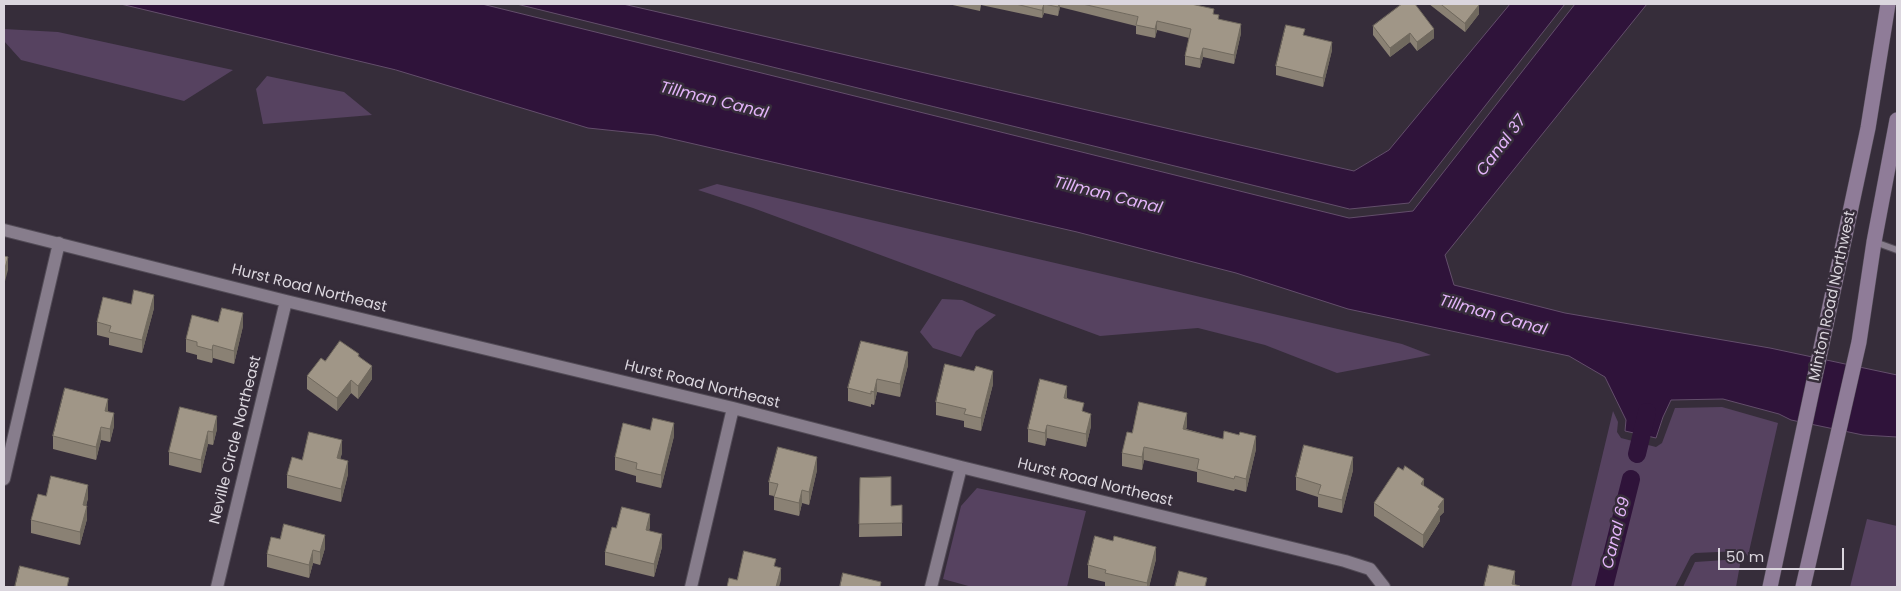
<!DOCTYPE html>
<style>
body{margin:0}
#map{position:relative;width:1901px;height:591px;overflow:hidden;background:#362d3a;font-family:Poppins,sans-serif}
canvas{display:block}
.frame{position:absolute;inset:0;border:5px solid #dbd6de;pointer-events:none}
.scale{position:absolute;left:1718px;top:548px;width:126px;height:22px;box-sizing:border-box;border:2px solid #dbd6de;border-top:0;padding-left:6px;font-size:15px;line-height:18px;white-space:nowrap;color:#dbd6de;-webkit-text-stroke:4px #362d3a;paint-order:stroke}
</style>
<div id="map">
<canvas width="1901" height="591"></canvas>
<div class="frame"></div>
<div class="scale">50 m</div>
</div>
<script>
const ctx = document.querySelector('canvas').getContext('2d');
ctx.lineJoin = 'round';
function fill(path, color) { ctx.fillStyle = color; ctx.fill(path, 'evenodd'); }
function stroke(path, color, width, dash) { ctx.strokeStyle = color; ctx.lineWidth = width; ctx.lineCap = dash ? 'butt' : 'round'; ctx.setLineDash(dash || []); ctx.stroke(path); }
function write(font, color, halo, rows, align = 'center') {
  ctx.font = font + ' Poppins,sans-serif'; ctx.lineWidth = 5; ctx.setLineDash([]); ctx.textBaseline = 'middle'; ctx.strokeStyle = halo; ctx.fillStyle = color; for (const [text, x, y, turn = 0] of rows) {
    ctx.save(); ctx.translate(x, y); ctx.rotate((+turn || 0) * Math.PI / 180); ctx.textAlign = isNaN(turn) ? turn : align; if (halo) ctx.strokeText(text, 0, 0); ctx.fillText(text, 0, 0); ctx.restore();
  }
}
fill(new Path2D(`
 M4,29L58,32L233,70L184,101L21,60L4,41Z
 M267,76L344,92L372,115L263,124L256,89Z
 M717,184L1402,344L1431,355L1337,373L1265,345L1198,328L1100,336L753,208L698,190Z
 M942,299L962,300L996,315L976,331L961,357L933,348L920,332Z
 M1722,407L1778,423L1748,556L1745,552L1741,551L1695,553L1691,556L1675,587H1571L1613,411L1618,422L1617,432L1621,438L1656,447L1662,443L1675,408Z
 M977,488L1086,511L1067,587H972L943,579L961,506Z
 M1867,519L1897,526V587H1850Z
 M1741,559L1736,587H1683L1695,562Z`), '#564260');
const water = new Path2D(`
 M121,4H482L1349,218L1413,211L1575,4H1647L1445,255L1454,285L1565,313L1770,348L1897,375V437L1863,435L1791,420L1779,414L1723,399L1671,400L1663,417L1656,438L1625,431L1626,420L1605,377L1569,356L1348,309L1236,273L1077,232L655,135L588,128L396,70Z
 M517,4H623L1354,171L1389,150L1510,4H1565L1409,203L1350,209Z`);
fill(water, '#2f133a');
stroke(water, '#634e6b', 1);
stroke(new Path2D(`
 M1637,454L1647,412
 M1604,587L1631,479`), '#2f133a', 18);
const service = new Path2D(`
 M1875,242L1897,250`);
const minor = new Path2D(`
 M4,230L286,301L733,408L961,467L1345,561L1370,569L1384,587
 M4,479L59,243
 M217,587L286,301
 M691,587L733,408
 M931,587L961,467`);
const secondary = new Path2D(`
 M1770,587L1868,128L1888,4
 M1803,587L1859,342L1874,242L1897,120`);
stroke(service, '#524b56', 8);
stroke(minor, '#524b56', 14);
stroke(secondary, '#524b56', 16);
stroke(service, '#877d8c', 6);
stroke(minor, '#877d8c', 12);
stroke(secondary, '#8f7c98', 15);
fill(new Path2D(`
 M948,4H1191L1214,14L1219,19L1241,33L1234,64L1203,57L1200,68L1185,65V56L1189,38L1157,30L1155,38L1136,34V26L1060,7L1058,16L1044,13L1042,18L981,5L980,11Z
 M1429,4H1477L1479,14L1465,32Z
 M1373,26L1434,38L1417,51L1410,42L1390,57L1373,35Z
 M1305,35L1332,50L1323,87L1276,75V66Z
 M131,304L154,308L142,353L109,345V338L97,335V322Z
 M218,322L243,326L234,364L213,358L212,363L197,359V355L186,352V339Z
 M359,356L372,379L358,399L351,393L337,411L307,389V376L325,361Z
 M908,365L900,397L877,392L874,405L871,404V407L848,401V388Z
 M993,384L981,431L964,427V421L936,415V402Z
 M1067,398L1084,412L1091,426L1086,447L1047,438L1045,446L1028,442V429Z
 M180,407L217,429L213,445L208,444L201,473L169,465V452Z
 M108,411L114,426L110,442L101,440L96,460L53,449V436Z
 M1187,426L1186,429L1223,439L1256,449L1246,492L1235,489L1234,491L1197,482V472L1144,460L1142,470L1122,466V453L1132,433Z
 M674,436L661,488L636,482V476L615,470V457Z
 M342,453L340,459L348,474L341,502L287,488V475L302,460Z
 M817,470L809,505L802,503L799,516L774,510V496L769,495V482Z
 M1353,470L1342,513L1318,507V497L1296,490V477Z
 M860,478L891,506L902,505V536L859,537Z
 M1424,486L1444,512L1440,516V521L1423,548L1374,516V503Z
 M46,496L88,498L86,506L87,519L80,545L31,533V520Z
 M650,527L649,530L662,547L654,577L605,565V552L616,528Z
 M280,539L325,548L320,565L313,563L309,578L267,567V554Z
 M1156,559L1149,587H1112L1105,586V582L1088,578V565Z`), '#8a8174');
fill(new Path2D(`
 M1044,4V13L1042,18V10Z
 M1059,4H1060V7L1058,16Z
 M1479,5V14L1465,32V23Z
 M1157,21V30L1155,38V29Z
 M1241,24V33L1234,64V55Z
 M1434,29V38L1417,51V42Z
 M1410,33V42L1390,57V48Z
 M1332,42V50L1323,87V78Z
 M1203,48V57L1200,68V59Z
 M8,257V270L4,285V272Z
 M154,295V308L142,353V340Z
 M243,313V326L234,364V351Z
 M213,345V358L212,363V350Z
 M908,352V365L900,397V384Z
 M372,366V379L358,399V386Z
 M993,371V384L981,431V418Z
 M877,379V392L874,405V392Z
 M351,380V393L337,411V398Z
 M1067,386V399L1064,398Z
 M108,399V412L105,411Z
 M114,413V426L110,442V429Z
 M1187,413V426L1183,442V429Z
 M1091,414V426L1086,447V434Z
 M217,416V429L213,445V432Z
 M674,423V436L661,488V475Z
 M1047,425V438L1045,446V433Z
 M101,427V440L96,460V447Z
 M208,431V444L201,473V460Z
 M1256,436V449L1246,492V479Z
 M342,440V453L337,471V458Z
 M1144,447V460L1142,470V457Z
 M817,457V470L809,505V492Z
 M1353,457V470L1342,513V500Z
 M348,461V474L341,502V489Z
 M1424,479V492L1421,484Z
 M88,485V498L83,518V505Z
 M802,490V503L799,516V503Z
 M1444,499V512L1440,516V521L1423,548V535L1438,507Z
 M87,506V519L80,545V532Z
 M650,514V527L646,543V530Z
 M662,534V547L654,577V564Z
 M325,535V548L320,565V552Z
 M1156,547V559L1149,587H1147V583Z
 M313,550V563L309,578V565Z
 M781,568V580L779,587H776Z
 M1515,571V584L1514,587L1512,584Z`), '#70695e');
const building = new Path2D(`
 M1016,4H1059L1058,7L1044,4L1042,10Z
 M1083,4H1191L1214,9L1213,14L1219,15L1218,19L1241,24L1234,55L1203,48L1200,59L1185,56L1191,29L1157,21L1155,29L1136,25L1138,17Z
 M1402,4H1415L1434,29L1417,42L1410,33L1390,48L1373,26Z
 M1441,4H1477L1479,5L1465,23Z
 M1286,25L1305,29L1303,35L1332,42L1323,78L1276,66Z
 M4,256L8,257L4,272Z
 M134,290L154,295L142,340L109,332L111,326L97,322L103,297L131,304Z
 M222,308L243,313L234,351L213,345L212,350L197,346V342L186,339L192,315L218,322Z
 M340,341L359,354L358,356L372,366L358,386L351,380L337,398L307,376L321,358L325,361Z
 M861,341L908,352L900,384L877,379L874,392L871,391V394L848,388Z
 M945,364L974,371L976,366L993,371L981,418L964,414L966,409L936,402Z
 M1040,379L1067,386L1064,398L1084,403L1082,411L1091,414L1086,434L1047,425L1045,433L1028,429Z
 M65,388L108,399L105,411L114,413L110,429L101,427L96,447L53,436Z
 M1139,402L1187,413L1183,429L1223,439L1224,431L1239,435L1240,432L1256,436L1246,479L1235,476L1234,479L1197,469L1199,459L1144,447L1142,457L1122,453L1127,432L1132,433Z
 M180,407L217,416L213,432L208,431L201,460L169,452Z
 M653,418L674,423L661,475L636,469L637,463L615,457L623,423L650,430Z
 M309,432L342,440L337,458L348,461L341,489L287,475L292,457L302,460Z
 M1304,445L1353,457L1342,500L1318,494L1321,485L1296,477Z
 M778,447L817,457L809,492L802,490L799,503L774,497L778,484L769,482Z
 M1405,466L1424,479L1421,484L1444,499L1438,507L1440,508L1423,535L1374,503L1398,467L1403,470Z
 M51,476L88,485L83,505L87,506L80,532L31,520L38,494L46,496Z
 M891,477V506L902,505V523L859,524L860,478Z
 M622,507L650,514L646,530L662,534L654,564L605,552L612,527L616,528Z
 M284,524L325,535L320,552L313,550L309,565L267,554L271,537L280,539Z
 M1095,536L1113,541L1114,536L1156,547L1147,583L1105,573L1106,570L1088,565Z
 M744,551L776,559L774,566L781,568L776,587H727L729,578L737,580Z
 M1489,565L1515,571L1512,584L1520,586V587H1484Z
 M20,566L69,578L67,587H15Z
 M1179,571L1207,578L1205,586L1209,587H1175Z
 M843,573L881,582L880,587H840Z`);
fill(building, '#a09687');
stroke(building, '#70695e', 1);
write('15px', '#dbd6de', '#362d3a', [
 ["Hurst Road Northeast",309,289,14],
 ["Minton Road Northwest",1833,296,-78],
 ["Hurst Road Northeast",702,385,14],
 ["Neville Circle Northeast",236,440,-76],
 ["Hurst Road Northeast",1095,483,14]
]);
write('italic 16px', '#e3b4f9', '#362d3a', [
 ["Tillman Canal",714,101,14],
 ["Canal 37",1502,146,-53],
 ["Tillman Canal",1108,196,14],
 ["Tillman Canal",1493,316,16],
 ["Canal 69",1617,533,-76]
]);
</script>
